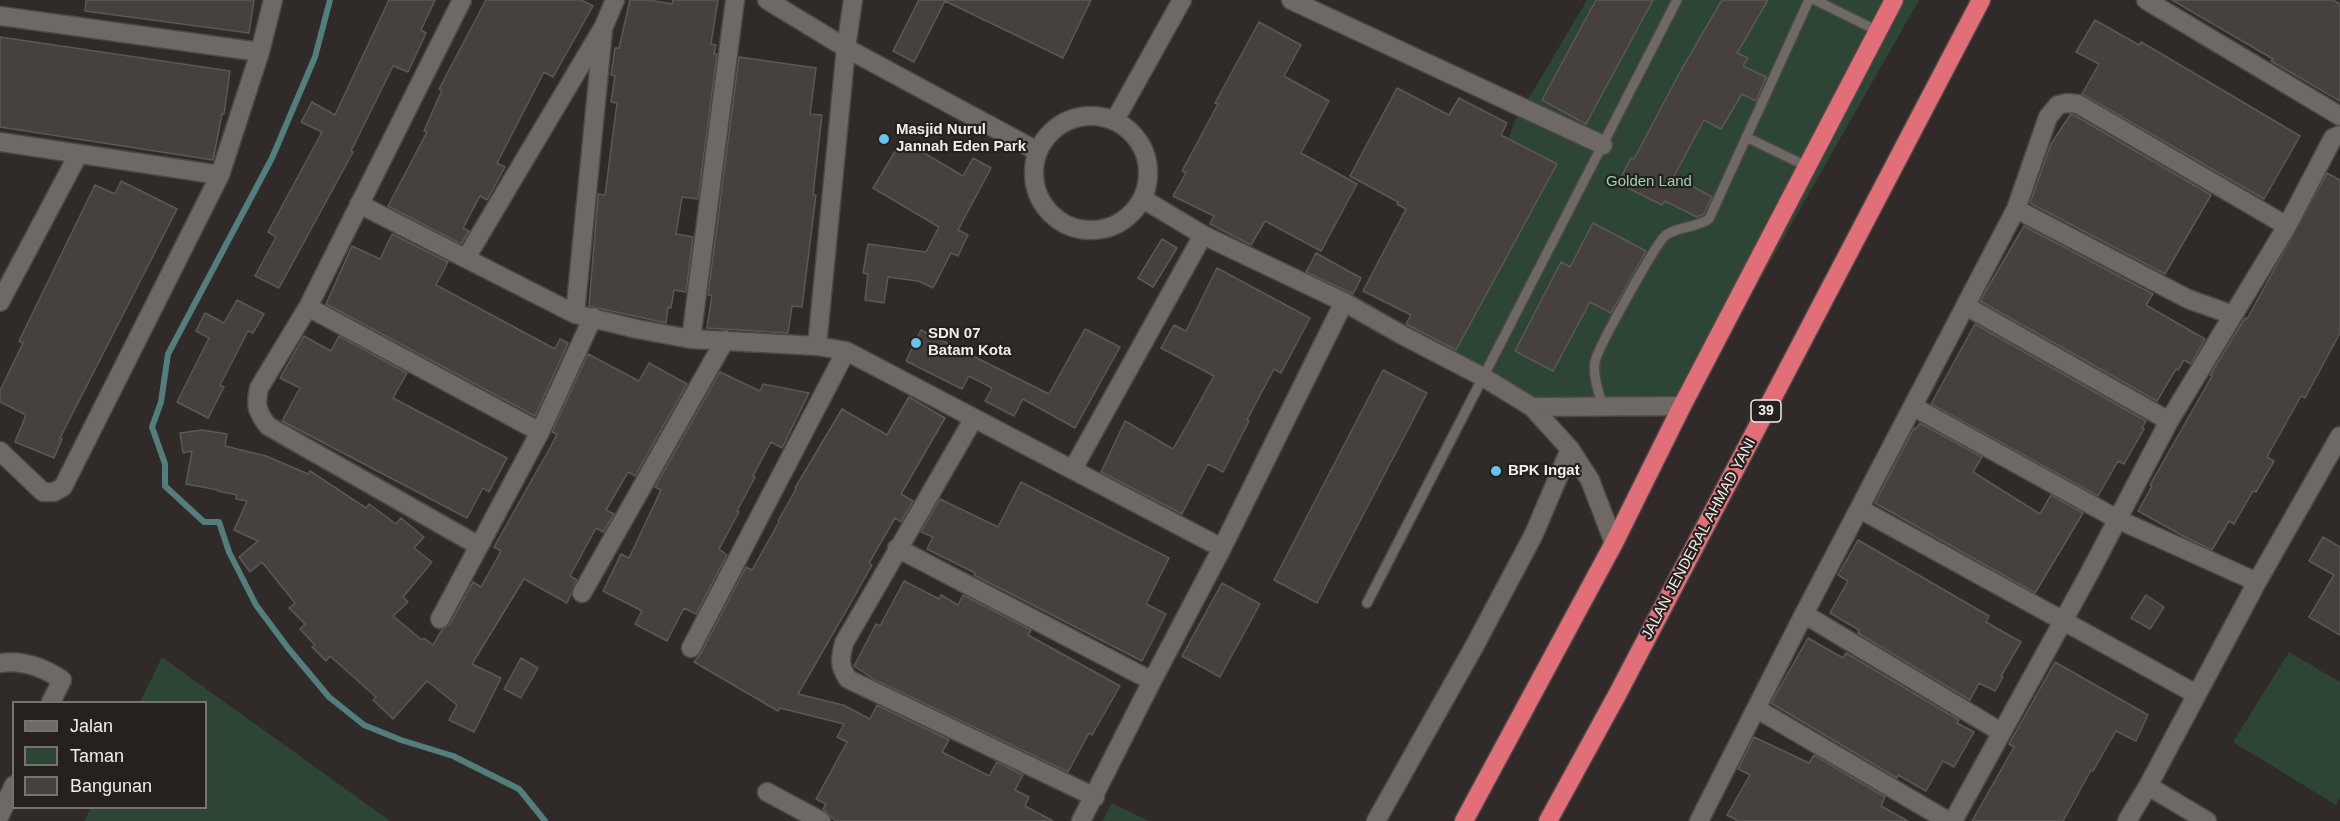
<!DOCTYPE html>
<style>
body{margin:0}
#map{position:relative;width:2340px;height:821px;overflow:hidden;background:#302b28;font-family:Arial,sans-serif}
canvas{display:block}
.legend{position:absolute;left:12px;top:701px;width:195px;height:108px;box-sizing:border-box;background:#26211f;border:2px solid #777371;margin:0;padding:8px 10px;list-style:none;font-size:18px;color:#f0edeb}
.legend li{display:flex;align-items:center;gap:12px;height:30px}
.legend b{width:30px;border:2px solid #777371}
</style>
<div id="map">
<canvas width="2340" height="821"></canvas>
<ul class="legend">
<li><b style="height:8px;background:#6e6965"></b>Jalan</li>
<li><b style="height:16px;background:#2c4534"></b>Taman</li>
<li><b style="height:16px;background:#46413f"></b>Bangunan</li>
</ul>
</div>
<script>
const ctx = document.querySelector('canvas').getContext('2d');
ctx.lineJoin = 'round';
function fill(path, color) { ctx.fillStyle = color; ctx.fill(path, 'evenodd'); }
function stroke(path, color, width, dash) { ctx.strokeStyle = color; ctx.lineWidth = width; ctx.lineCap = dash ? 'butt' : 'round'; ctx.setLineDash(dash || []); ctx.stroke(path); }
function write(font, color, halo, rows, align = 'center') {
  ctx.font = font + ' Arial,sans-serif'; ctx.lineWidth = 4.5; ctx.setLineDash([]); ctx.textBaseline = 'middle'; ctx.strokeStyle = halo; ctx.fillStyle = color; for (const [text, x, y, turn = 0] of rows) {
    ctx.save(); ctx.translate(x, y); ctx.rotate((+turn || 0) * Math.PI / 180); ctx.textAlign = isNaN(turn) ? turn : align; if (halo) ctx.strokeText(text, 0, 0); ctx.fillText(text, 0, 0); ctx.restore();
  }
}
fill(new Path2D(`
 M1587,0H1919L1687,408L1535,411L1430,354L1514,123Z
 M2289,652L2340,682V797L2336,805L2233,742Z
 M162,657L390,821H84L91,808H206V702H140Z
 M1112,803L1149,821H1102Z`), '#2c4534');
stroke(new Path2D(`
 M330,0L315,57L272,158L168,354L161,402L152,427L165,464V486L204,522H219L229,552L256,605L288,648L329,697L364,725L401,740L453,756L519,789L545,821`), '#527e7e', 6);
const building = new Path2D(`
 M86,0H254L249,33L85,11Z
 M389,0H435L421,30L426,33L408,72L393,66L351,151L353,152L279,288L255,276L276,237L268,232L322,132L301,122L312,102L335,115Z
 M486,0H581L593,6L553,77L544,72L497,163L505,167L487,200L480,196L463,228L469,231L461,244L388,206L427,132L424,131L442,90L439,89Z
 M630,0H649L672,4L673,0H718L711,44L716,45L714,54H717L698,199L682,197L676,234L693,237L686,292L674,290L671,308L668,307L666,323L589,306L598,197V194L605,195L617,103L611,102L615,76L611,75L615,48H619Z
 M919,0H1091L1063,58L945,1L914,62L893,51Z
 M1596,0H1653L1586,124L1542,100Z
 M1722,0H1768L1737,53L1748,58L1743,66L1766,77L1756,101L1742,94L1721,129L1704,120L1674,176L1712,197L1704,214L1697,217L1665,201L1662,205L1618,183L1631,158L1634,159L1680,72Z
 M2172,0H2333L2340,4V101L2271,61L2273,59Z
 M2095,20L2139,45L2141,42L2160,53L2300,136L2264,199L2082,94L2099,64L2076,52Z
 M1259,22L1301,45L1284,76L1329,101L1301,153L1357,184L1321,251L1265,221L1251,245L1210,224L1214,216L1173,196L1186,173L1182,171L1218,104L1215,103Z
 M0,37L230,71L224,114H222L213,160L0,127Z
 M739,57L816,68L810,114L822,115L813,195H816L802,307L792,306L788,333L707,328L712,295H708Z
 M1397,88L1449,115L1459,98L1507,123L1501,135L1557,164L1456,350L1406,324L1411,315L1363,291L1406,209L1397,204L1398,202L1350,176Z
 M2070,115H2074L2211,195L2165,274L2030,203L2051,144Z
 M902,140L963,176L973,158L991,168L958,230L968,235L958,256L951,253L933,288L918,281L888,277L884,303L865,300L868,274L863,273L868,244L926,252L939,227L873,188Z
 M2327,173L2340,180V333L2305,398L2301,396L2267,457L2274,461L2256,492L2253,491L2234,524L2229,521L2212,550L2185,537L2138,511L2152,486L2150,485L2212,376L2210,375L2245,318L2247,319Z
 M121,181L177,209L60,438L62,439L54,458L15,442L26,415L0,402V391L23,343L19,341L95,185L115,194Z
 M1593,223L1646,251L1611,313L1590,302L1553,371L1515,351L1561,262L1570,267Z
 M2024,226L2153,294L2146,305L2205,339L2191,364L2184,360L2178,370L2176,369L2157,401L1980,301Z
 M392,234L448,262L436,285L555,349L560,339L568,343L535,416L326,304L352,246L380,259Z
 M1162,239L1177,248L1153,287L1138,278Z
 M1316,253L1361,278L1353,294L1306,272Z
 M1217,268L1310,318L1281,373L1274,369L1247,420L1249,421L1223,472L1208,464L1182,514L1101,472L1125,421L1173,449L1188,423L1214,376L1161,348L1174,325L1186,331Z
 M237,300L264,314L253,333L248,331L220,385L224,387L208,418L177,402L209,338L196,331L205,313L224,323Z
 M1975,324L2146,421L2142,428L2144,429L2124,464L2118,461L2098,496L1931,404Z
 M1085,329L1120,347L1075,428L1023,399L1014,416L985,401L992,388L969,376L962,389L906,361L921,330L1049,394Z
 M304,336L331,351L339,336L407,373L393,398L507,458L489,492L483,488L467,518L282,421L300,388L280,378Z
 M588,354L639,381L649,363L687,384L635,476L628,472L606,510L614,514L603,532L596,528L570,576L577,580L567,603L524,579L472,664L501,678L474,732L449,720L457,705L427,681L393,719L373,700L376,697L330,656L326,661L312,647L315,645L300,629L305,624L289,608L295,603L262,562L250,572L239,557L258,541L234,530L247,501L236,499L237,495L218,491V490L186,484L192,451L183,453L180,433L202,430L227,434L225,446L266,456L308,474L310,471L366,508L369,504L396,524L401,518L424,537L414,548L432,562L403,597L408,602L393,616L422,640L424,638L433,645L442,630L450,624L473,582L481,587L501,551L494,547L551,446L557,434L552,432Z
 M1383,370L1427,393L1317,603L1274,580Z
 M720,372L760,391L763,384L809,393L782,448L771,442L753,476L755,477L737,511L739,512L719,549L727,555L696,614L684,608L667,641L635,624L642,611L603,591L621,554L629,558L661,490L655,487Z
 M909,397L945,418L901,494L913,501L901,522L895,518L869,563L872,565L853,599L798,694L843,705L870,719L877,705L949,740L942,752L989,776L997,762L1023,775L1015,790L1029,797L1025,806L1053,821H836L823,809L826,804L816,799L847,742L837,737L844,724L780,708L778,711L694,662L701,653L746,567L752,570L779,522L778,521L796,489L795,488L842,409L887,435Z
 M1920,423L1982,457L1973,472L2040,514L2051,495L2083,513L2035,593L1875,503L1914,428L1916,429Z
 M1021,482L1169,558L1146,604L1166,614L1142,661L974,575L975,573L927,549L933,537L921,532L940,499L998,527Z
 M2323,537L2340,547V635L2309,617L2334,575L2309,561Z
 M1858,540L1989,616L1986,622L2021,642L2001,676L2003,677L1995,691L1979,683L1970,700L1858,633L1859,630L1830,613L1848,581L1838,575Z
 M904,581L939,599L941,595L958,605L963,595L1031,630L1028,635L1120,686L1092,735L1089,733L1068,772L875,680L854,666L876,624L880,626Z
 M1222,583L1260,604L1220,677L1182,656Z
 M2146,595L2164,607L2150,629L2131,618Z
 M1808,638L1843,658L1846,653L1959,720L1957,723L1974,732L1954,767L1943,761L1926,791L1898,775L1897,778L1771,703Z
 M521,658L538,668L521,698L504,689Z
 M2055,662L2148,715L2136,741L2116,731L2093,771L2091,770L2063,821H1972L2014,747L2009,744Z
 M1754,737L1809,763L1814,755L1885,797L1881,806L1908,821H1738L1727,815L1750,775L1738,769Z`);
fill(building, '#46413f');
stroke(building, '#5d5855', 1.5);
const service = new Path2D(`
 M1815,0L1878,31
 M1746,137L1806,166
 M1603,407C1599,393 1593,378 1595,362C1597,349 1657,241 1666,235C1679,226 1696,228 1709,219L1809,0
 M1367,603L1677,0`);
const minor = new Path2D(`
 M462,0L308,307L259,388C255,405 257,412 268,426L479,546
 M767,0L846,48L1037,151
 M1291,0L1603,145
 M2146,0L2340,116
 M0,16L260,52
 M1034 173a57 57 0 1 1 114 0a57 57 0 1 1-114 0Z
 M1115,120L1182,0
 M0,142L220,175
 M1143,199L1203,235L1344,302L1404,336L1483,377L1532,407L1570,449L1590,480L1614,543
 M359,204L575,314L637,329L691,339L817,346L846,351L691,648
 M2016,209L2188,299L2233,315
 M466,258L604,26L615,0
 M0,302L78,155
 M1966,306L2169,421
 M308,307L540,432
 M575,314L603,30
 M691,339L735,0
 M817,346L846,48L853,0
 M846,351L1222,548
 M1532,407L1682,406
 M1914,407L2117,519L2257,582
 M974,418L844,643C840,659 839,666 848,679L1095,797
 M0,451L43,492H54L63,487L220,175L260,52L273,0
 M1073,469L1203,235
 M1860,509L2196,694
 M897,548L1152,681
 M582,593L725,340
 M1804,614L2001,732
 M440,619L540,432L593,317
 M0,663C23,660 43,667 62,680L51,702
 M1757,709L1948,821
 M2148,786L2207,821
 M767,792L821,821
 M0,815L14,785
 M1081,821L1152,681L1222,548L1344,302
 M1376,821L1475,645L1534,534L1570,449
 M1699,821L1804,614L2016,209L2048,117L2058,105L2067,103L2078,104L2287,226
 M1953,821L2090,572L2169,421L2287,226L2333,138L2340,135
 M2127,821L2148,786L2257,582L2340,436`);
const trunk = new Path2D(`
 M1464,821L1614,543L1682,406L1894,0
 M1548,821L1617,695L1981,0`);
stroke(service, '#4c4845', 12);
stroke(minor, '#4c4845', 21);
stroke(trunk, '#4c4845', 21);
stroke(service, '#6e6965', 9);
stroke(minor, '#6e6965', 18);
stroke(trunk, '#e26e78', 18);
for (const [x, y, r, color] of [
 [884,139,6,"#67c4ef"],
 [916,343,6,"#67c4ef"],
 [1496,471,6,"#67c4ef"]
]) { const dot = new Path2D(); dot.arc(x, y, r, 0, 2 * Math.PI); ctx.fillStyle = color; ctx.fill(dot); stroke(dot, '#26211f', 2); }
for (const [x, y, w] of [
 [1766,411,30]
]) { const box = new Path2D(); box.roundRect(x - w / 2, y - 11, w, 22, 4.5); ctx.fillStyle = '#26211f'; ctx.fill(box); stroke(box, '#f0edeb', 1.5); }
write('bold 14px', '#f0edeb', null, [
 ["39",1766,411]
]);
write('bold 15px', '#f0edeb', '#26211f', [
 ["Masjid Nurul",896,130],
 ["Jannah Eden Park",896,147],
 ["SDN 07",928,334],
 ["Batam Kota",928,351],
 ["BPK Ingat",1508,471]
], 'left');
write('15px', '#9bd3ad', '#26211f', [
 ["Golden Land",1649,182]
]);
write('15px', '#f0edeb', '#26211f', [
 ["JALAN JENDERAL AHMAD YANI",1699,539,-62]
]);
</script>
